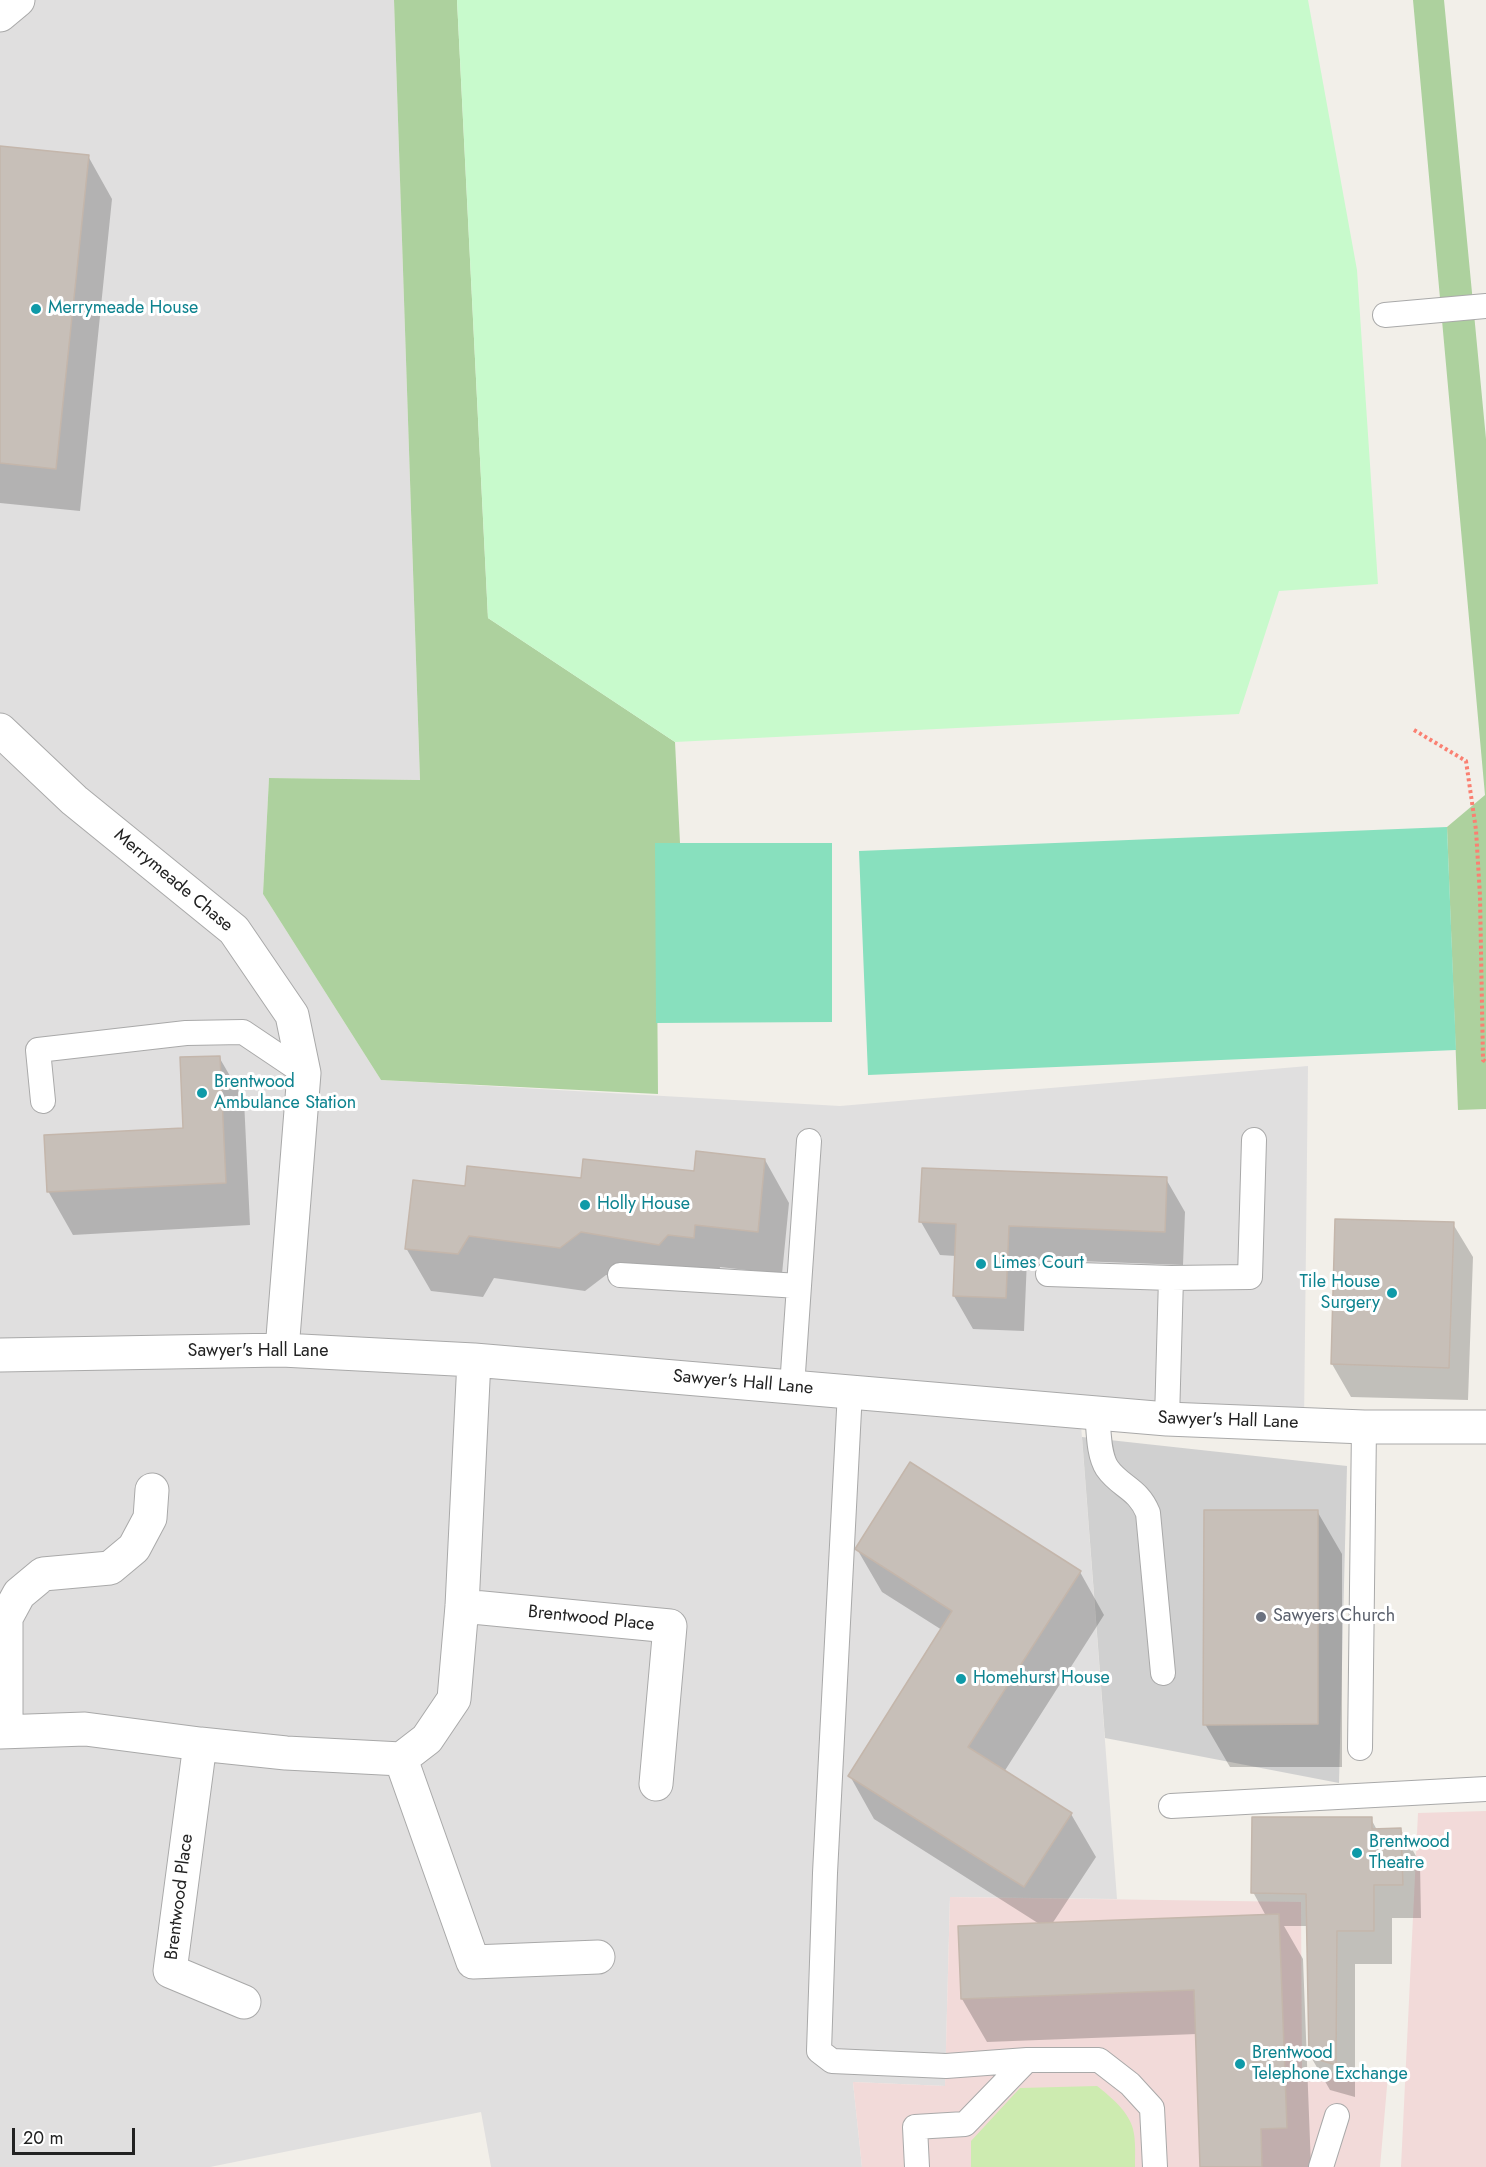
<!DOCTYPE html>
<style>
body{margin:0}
#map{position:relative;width:1486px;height:2167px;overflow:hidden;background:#f2efe9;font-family:Jost,sans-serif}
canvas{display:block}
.scale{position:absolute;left:12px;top:2128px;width:123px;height:27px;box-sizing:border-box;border:3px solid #222;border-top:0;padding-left:8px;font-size:18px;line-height:21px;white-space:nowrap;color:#222;-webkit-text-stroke:4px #fff;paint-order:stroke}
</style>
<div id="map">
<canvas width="1486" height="2167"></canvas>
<div class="scale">20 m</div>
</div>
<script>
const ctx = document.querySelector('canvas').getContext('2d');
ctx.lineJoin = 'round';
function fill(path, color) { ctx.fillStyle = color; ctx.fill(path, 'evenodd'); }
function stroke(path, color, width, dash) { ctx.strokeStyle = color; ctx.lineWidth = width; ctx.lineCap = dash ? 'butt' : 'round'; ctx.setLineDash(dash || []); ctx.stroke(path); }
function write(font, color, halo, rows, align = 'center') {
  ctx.font = font + ' Jost,sans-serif'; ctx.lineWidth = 6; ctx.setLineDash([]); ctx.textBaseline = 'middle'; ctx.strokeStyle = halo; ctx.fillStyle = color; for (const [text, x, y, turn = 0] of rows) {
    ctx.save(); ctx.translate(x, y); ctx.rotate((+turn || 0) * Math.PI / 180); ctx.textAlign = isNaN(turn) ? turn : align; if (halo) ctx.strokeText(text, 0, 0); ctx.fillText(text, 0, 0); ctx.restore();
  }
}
fill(new Path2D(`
 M0,0H394L420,780L269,778L263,894L381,1080L840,1106L1308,1066L1304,1424L1080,1412L1117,1899L950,1897L945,2086L853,2082L862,2167H491L481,2112L210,2167H0Z`), '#e0dfdf');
fill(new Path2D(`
 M1486,1811V2167H1401L1418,1813Z
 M950,1897L1301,1902L1302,2072L1388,2075L1380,2167H862L853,2082L945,2086Z`), '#f2dad9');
fill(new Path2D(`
 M1082,1437L1347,1466L1339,1783L1105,1738Z`), '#d0d0d0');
fill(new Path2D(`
 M1097,2086C1111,2097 1129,2112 1133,2129C1136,2141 1135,2155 1135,2167H971V2141L1020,2088Z`), '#cdebb0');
fill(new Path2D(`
 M394,0H457L488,618L675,742L680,843L656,844L658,1094L381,1080L263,894L269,778L420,780Z
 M1413,0H1444L1486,439V1109L1458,1110L1447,827L1485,795Z`), '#add19e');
fill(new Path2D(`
 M457,0H1308L1357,270L1378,584L1279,591L1239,714L675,742L488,618Z`), '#c8facc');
fill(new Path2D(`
 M1447,827L1456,1050L868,1075L859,851Z
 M655,843H832V1022L656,1023Z`), '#88e0be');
fill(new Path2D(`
 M0,148L88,156L112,199L80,511L0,503Z
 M219,1057L244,1100L250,1225L73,1235L48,1191L185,1130Z
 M765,1160L789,1203L782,1274L720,1267L718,1280L684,1287L606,1275L585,1291L494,1278L483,1297L431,1291L406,1248L466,1187L695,1173Z
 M1166,1179L1185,1212L1183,1265L1027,1259L1024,1331L973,1329L954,1296L956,1256L940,1255L921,1222Z
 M1453,1224L1473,1257L1468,1400L1351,1397L1332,1364Z
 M1317,1511L1342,1554V1767H1230L1205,1724Z
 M857,1549L1080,1572L1104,1615L1004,1772L1071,1814L1096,1857L1052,1924L1266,1916L1253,1892L1371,1819L1377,1830H1401L1420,1863L1421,1918H1392V1964H1355V2097L1330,2090L1311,2057L1308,1926H1284L1303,1959L1311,2167H1202L1197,2034L987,2042L962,1999L1041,1925L874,1819L850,1776L942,1630L882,1592Z`), '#0003');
const building = new Path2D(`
 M0,146L89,155L56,469L0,463Z
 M220,1056L226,1183L47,1192L44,1135L183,1128L180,1057Z
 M696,1151L765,1159L758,1232L695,1225L694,1238L668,1235L659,1245L581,1232L560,1248L469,1236L458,1254L405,1249L413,1180L465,1186L467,1166L581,1178L583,1159L694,1171Z
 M922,1168L1167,1177L1165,1232L1009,1226L1006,1298L953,1296L956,1224L919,1222Z
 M1335,1219L1454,1222L1449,1368L1331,1364Z
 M910,1462L1081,1571L968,1747L1072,1813L1024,1887L848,1776L952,1611L855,1549Z
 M1204,1510H1318V1724L1203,1725Z
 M1252,1817H1372V1829L1401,1828L1403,1885H1374V1931H1337L1336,2065L1309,2057L1306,1894L1251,1893Z
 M1279,1914L1287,2128L1261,2129L1262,2167H1200L1194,1990L961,1999L958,1926Z`);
fill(building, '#c7bfb8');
stroke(building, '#c4b6ab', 1.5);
const lane = new Path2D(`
 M1385,315L1486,306
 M43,1101L38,1050L186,1033L243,1032L304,1073
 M1048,1274L1171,1278L1167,1419
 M620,1275L799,1286
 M1171,1278L1250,1277L1254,1140
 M792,1387L809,1141
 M850,1391L825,1873L819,2051L832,2061L946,2066L1027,2060H1099L1130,2084L1152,2108L1155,2167
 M1097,1413C1099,1430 1098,1454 1107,1468C1120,1487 1138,1488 1148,1513L1163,1673
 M1360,1748L1364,1427
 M1171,1806L1486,1789
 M917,2167L915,2127L965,2124L1027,2060
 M1321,2167L1337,2116`);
const street = new Path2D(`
 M0,15L18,0
 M0,730L74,800L234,930L292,1015L304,1073L282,1350
 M0,1355L282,1350L474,1360L1167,1419L1364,1427H1486
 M462,1606L670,1626L656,1784
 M6,1731V1618L19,1594L43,1574L110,1568L134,1548L150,1518L152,1490
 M0,1732L85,1729L200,1744L286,1753L401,1759L427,1739L454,1699L462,1606L474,1360
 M200,1744L170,1971L244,2002
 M401,1759L473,1962L598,1957`);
stroke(lane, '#a9a9a9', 26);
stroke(street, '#a9a9a9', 35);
stroke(new Path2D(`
 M1414,730L1466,761L1476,830L1480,896L1483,1060L1486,1062`), '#fa8072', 4, [3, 3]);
stroke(lane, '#fff', 24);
stroke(street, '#fff', 33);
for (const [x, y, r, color] of [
 [36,309,6,"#0f9aa8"],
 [202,1093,6,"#0f9aa8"],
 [585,1205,6,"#0f9aa8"],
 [981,1264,6,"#0f9aa8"],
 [1392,1293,6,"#0f9aa8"],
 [1261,1617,6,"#6b7280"],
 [961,1679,6,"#0f9aa8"],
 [1357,1853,6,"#0f9aa8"],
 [1240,2064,6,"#0f9aa8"]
]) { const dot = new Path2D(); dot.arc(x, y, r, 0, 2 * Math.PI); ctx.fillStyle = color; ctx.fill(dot); stroke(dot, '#fff', 2); }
write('18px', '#0d838f', '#fff', [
 ["Merrymeade House",48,309],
 ["Brentwood",214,1083],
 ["Ambulance Station",214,1104],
 ["Holly House",597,1205],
 ["Limes Court",993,1264],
 ["Tile House",1380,1283,"right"],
 ["Surgery",1380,1304,"right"],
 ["Homehurst House",973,1679],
 ["Brentwood",1369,1843],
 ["Theatre",1369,1864],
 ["Brentwood",1252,2054],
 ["Telephone Exchange",1252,2075]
], 'left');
write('18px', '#222', '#fff', [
 ["Merrymeade Chase",173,881,40],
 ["Sawyer's Hall Lane",258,1352],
 ["Sawyer's Hall Lane",743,1383,5],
 ["Sawyer's Hall Lane",1228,1421,2],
 ["Brentwood Place",591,1619,6],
 ["Brentwood Place",180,1897,-83]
]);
write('18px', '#5b616d', '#fff', [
 ["Sawyers Church",1273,1617]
], 'left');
</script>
